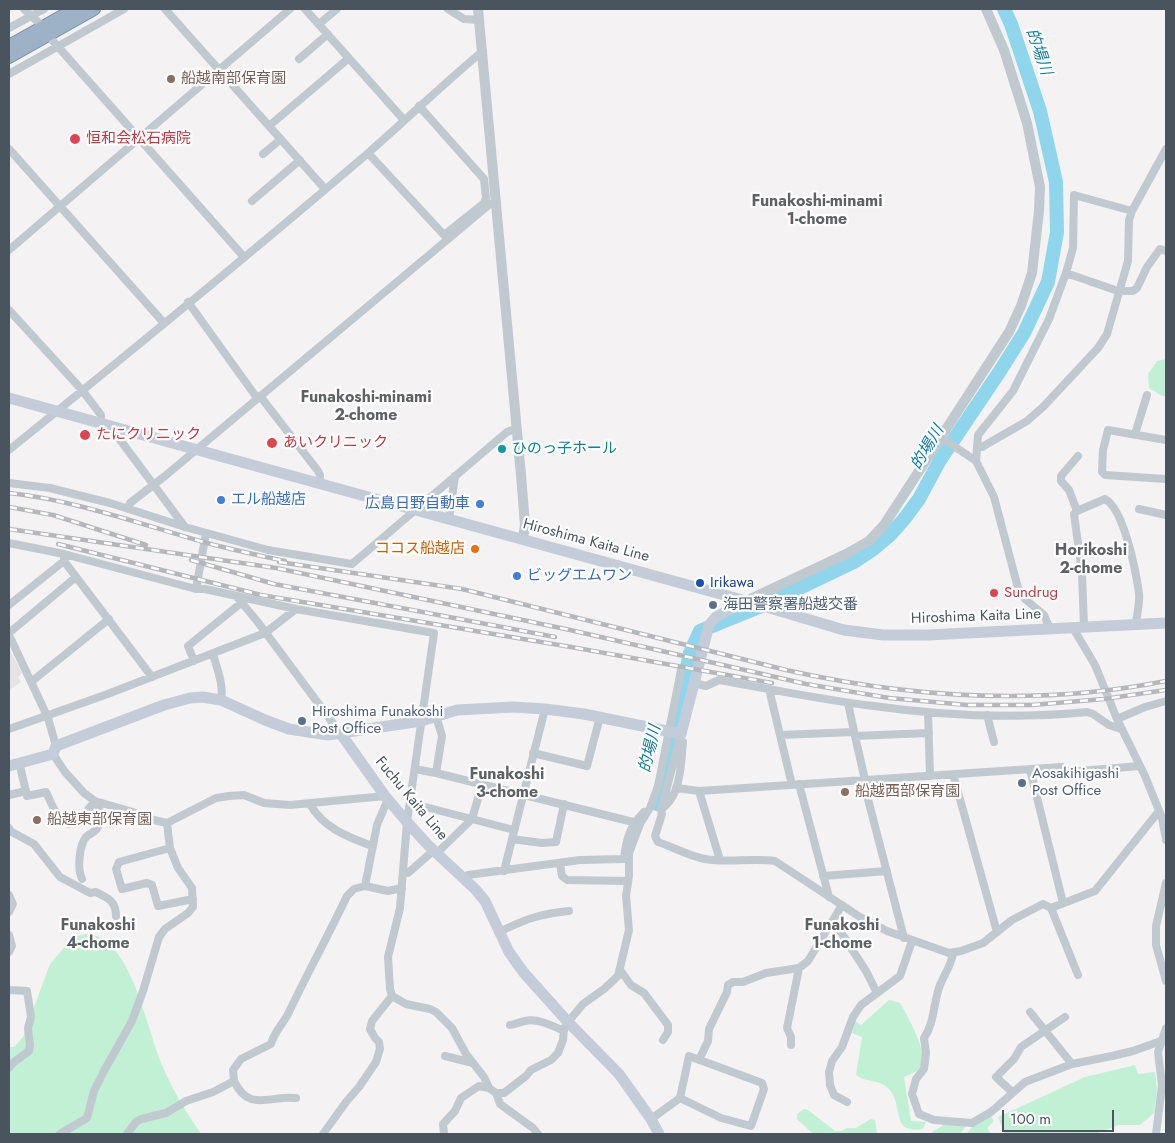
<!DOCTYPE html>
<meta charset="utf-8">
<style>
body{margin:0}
#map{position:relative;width:1175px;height:1143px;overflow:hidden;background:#f4f2f2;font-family:Jost,sans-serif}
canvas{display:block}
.frame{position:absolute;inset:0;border:10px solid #49545f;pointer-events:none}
.scale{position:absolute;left:1002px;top:1110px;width:112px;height:22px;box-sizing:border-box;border:2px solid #49545f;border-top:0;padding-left:6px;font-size:15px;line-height:18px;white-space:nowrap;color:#49545f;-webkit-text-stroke:4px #fff;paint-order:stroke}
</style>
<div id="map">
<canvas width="1175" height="1143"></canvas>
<div class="frame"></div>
<div class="scale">100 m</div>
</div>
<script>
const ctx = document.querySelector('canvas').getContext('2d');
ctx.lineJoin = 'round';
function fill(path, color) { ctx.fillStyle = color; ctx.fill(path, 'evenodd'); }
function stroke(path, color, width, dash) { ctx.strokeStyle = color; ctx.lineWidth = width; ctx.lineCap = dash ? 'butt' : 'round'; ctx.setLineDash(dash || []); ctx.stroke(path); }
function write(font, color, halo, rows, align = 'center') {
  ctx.font = font + ' Jost,"Noto Sans JP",sans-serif'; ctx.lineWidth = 4.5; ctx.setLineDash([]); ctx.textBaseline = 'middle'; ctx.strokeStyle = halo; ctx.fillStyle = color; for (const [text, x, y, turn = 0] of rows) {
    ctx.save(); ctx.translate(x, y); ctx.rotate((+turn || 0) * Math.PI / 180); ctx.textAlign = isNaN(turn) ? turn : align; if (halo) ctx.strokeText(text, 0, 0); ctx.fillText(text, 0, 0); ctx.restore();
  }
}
fill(new Path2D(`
 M9,649L22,673L18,677L21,682L9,690Z`), '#e5e3e4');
fill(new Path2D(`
 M1166,359V396H1162L1149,388L1148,374L1157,361Z
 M86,934C91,935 97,935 101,938C136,959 147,1031 163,1067C173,1091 187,1113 201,1134H9V1047H14L23,1037L50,964L73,937Z
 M889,1000L900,1003C908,1017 928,1051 921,1066C917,1073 910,1074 904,1077L911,1121L926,1122L923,1129C889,1135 905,1105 888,1088C879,1079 866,1083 856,1075L862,1037L852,1033L855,1021L861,1025Z
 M1135,1065L1138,1074L1155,1072L1157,1089L1154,1113L1140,1125H1119L1095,1134H1005L998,1117L1085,1077Z
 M804,1109L808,1110L835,1131H841L847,1128H856L871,1119L875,1120L877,1134H813L797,1119V1114Z
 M990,1115L994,1121L987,1128L991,1134H966L974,1125Z
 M943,1123L966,1126L960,1134H933L932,1132L942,1126Z`), '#c2f0d5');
stroke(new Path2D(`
 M657,804L663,781L690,653L700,631L764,605L854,562L872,550L890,535L905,518L919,499L940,460L998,374L1024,333L1048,282L1057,232L1056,182L1040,111L1011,24L1004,9`), '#8fd6ec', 14);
const trunk = new Path2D(`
 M9,46L75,9
 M9,57L94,9`);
stroke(trunk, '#758eab', 14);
stroke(new Path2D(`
 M24,9L38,22
 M165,9L325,189
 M305,9L404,120
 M448,9L464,19L479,20
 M319,24L337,9
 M9,28L44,9
 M53,41L244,257
 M299,59L328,34
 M9,74L124,9
 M269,126L349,58
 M9,149L164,323
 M368,153L444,235L484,203L486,198L484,179L419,106
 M263,154L281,139
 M252,201L300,160
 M9,250L290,9
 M1066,273L1118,291H1133L1137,288L1147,267L1160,249L1166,251
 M188,302L257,398
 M9,310L82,390L101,415V422
 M260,396L318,471L320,475L319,483
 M116,427L115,433L185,527
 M1135,434L1147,395
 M942,438L976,461L994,497L1018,588L1025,599L1044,615L1050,629
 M1166,440L1108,430L1103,450L1102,472L1105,475L1166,479
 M977,447H982L1027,421L1043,407L1098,348L1107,334L1128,261L1129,220L1132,211
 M9,450C129,353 249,255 367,154C406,120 443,84 483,51
 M1078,456L1061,476V481L1069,490L1077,511L1074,514L1082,573L1084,627
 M976,461L978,435L1013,391L1049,319L1066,273L1073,248L1074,195L1132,211L1166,149
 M9,483L50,488L110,503L185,527L268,550L352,564L507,432L517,428
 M128,509L130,503L165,476L490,204L497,203
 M1139,509L1166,515
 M1077,511L1105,499C1124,509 1136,572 1139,593C1140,603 1137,614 1136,624
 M449,519L455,476
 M9,543L64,554L196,589H205L296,609L434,633L407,822L400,908L388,957L390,989L392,996L406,1004L430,1009L436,1012L452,1028L466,1054L484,1077L489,1088L496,1093H504L526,1076L531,1070L551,1060L558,1053L563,1040L564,1029L568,1022L583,1004L604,989L618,976L629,930L626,896L629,876V853L640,824L650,808L658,786L681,670
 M64,554V561L152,677
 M196,589L206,533
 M236,596L257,621L341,734
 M9,605L64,561
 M1073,628L1095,665L1117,719L1145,776L1162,818L1166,840
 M9,633L76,577
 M9,635L48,718L56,746
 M213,654C217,669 224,685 221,700
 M194,661L188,646L241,603
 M31,682L109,619
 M694,683L706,686L719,680C771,689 822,700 874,706C944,716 1016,719 1087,712L1093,714L1109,725L1121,729
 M769,689L792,785
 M848,703L855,736
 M928,712L930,776
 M987,715L994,742
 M436,716L442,736L436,773
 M1117,719L1145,707L1166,701
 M9,729L105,695L265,633L296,609
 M681,734L661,810L662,814L655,836L658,842C673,847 689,856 705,859C728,863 752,858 775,861L860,917L887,931L949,953L961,951L983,943L1012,920L1043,904L1051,908L1095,891L1159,811
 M780,735L854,732
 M533,753L587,766L600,717
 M53,754L65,772L84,793L95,801L133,812L145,818L167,823L216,798L229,796L244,795L264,803L290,805L385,796
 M19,762L27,796L46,792C53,806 54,815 69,824L86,812L95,801
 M415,769L436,773L633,822
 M1030,769L1063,903
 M953,774L997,932
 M863,780L904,938
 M865,780L855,736L929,733
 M799,784L829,897
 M677,788L699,791L1062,767L1067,772L1140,766
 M699,791L720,860
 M9,795L26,791
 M410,803L514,830
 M310,804C323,828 348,837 372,846
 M661,809C681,797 681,763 683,742
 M9,828L10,831L34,844L60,877L90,893L96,892C108,898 116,901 116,916
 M512,839L542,843L556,842L564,804
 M170,848L119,862L116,869L122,889L147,883L152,885L158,906L193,899
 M437,853L472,819L482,785
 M560,864L562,876L567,880L627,881
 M504,871L545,709
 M403,873H408L434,850
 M823,876L887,871
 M82,879C77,869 79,846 86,837C90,833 96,832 98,827C100,819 97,811 100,803
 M464,879L468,875L580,860L624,859C626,839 630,826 644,812
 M1166,883L1156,926V945L1166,981
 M365,886L388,891L402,888
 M9,895L13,904L9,912
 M842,905L833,920L866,971L877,993
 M1051,908L1078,975
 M499,932C526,919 539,914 569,911
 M9,935L12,946L9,952
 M953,953C952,964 944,975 940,985C933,1003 935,1022 924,1038L926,1053L924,1069L916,1079L912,1094L919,1114L934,1120L972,1123L991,1112L1025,1082L1072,1064L1112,1056L1133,1051L1161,1041H1166
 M620,970L631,985L644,993L668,1025V1032L663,1040
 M9,990L27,991L31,1017L28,1028L30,1045L29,1051L14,1062L9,1068
 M1030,1012L1072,1064
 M510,1025C515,1025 519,1022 525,1021C537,1018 553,1026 564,1031
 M791,1045V1037L787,1028L799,968
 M445,1056L473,1063
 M699,1060L708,1041L709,1029L727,992L728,985L733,982H743L766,973L799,968L808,961L833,920
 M234,1081C249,1113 270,1095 296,1098
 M1012,1092L996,1077L1014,1059L1021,1047L1065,1017
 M496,1093L500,1104L533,1128L538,1134
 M847,1102L834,1095L830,1085L829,1072L832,1061L842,1047L853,1017L861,1005L900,976L912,941
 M651,1119L680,1098L689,1056L762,1083L764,1089L751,1126L721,1118L680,1098
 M60,1134L87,1118L94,1091L104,1071L132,1021L143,991L159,937L165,929L188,913L193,907L192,888L178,868L170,848L167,823
 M127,1134L136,1122L141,1119L166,1113L186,1101L213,1092L234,1081L233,1070L241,1059L271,1044C274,1032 283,1024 288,1014C307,974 328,936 347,896L354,889L365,886L377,825L388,799
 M323,1134L346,1102L359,1087L376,1062L380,1049L379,1042L375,1038L370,1029L372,1021L392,996
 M444,1134L443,1124L455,1111L461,1098L479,1086L489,1088
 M1156,1134L1162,1085L1158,1052L1166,1028`), '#c0c8d0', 8);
stroke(new Path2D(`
 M478,9L521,475L525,525L523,539
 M746,601L846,554L869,541L884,525L1009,332L1021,306L1032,273L1039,211L1040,187L1027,123L1004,50L986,9`), '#c0c8d0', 10);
stroke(new Path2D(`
 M9,398L746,601L844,630L883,635H928L1166,623
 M341,734L385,796L407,822L428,845L476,890L485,901L509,952L524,973L568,1022L619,1074L651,1119L659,1134
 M9,766L53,754L56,746L164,705L190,698L202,697L221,700L265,720L289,729L328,735L421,721L457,710L513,707L545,709L584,714L681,734L709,625L716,617L746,601`), '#c3ccd8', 11);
stroke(trunk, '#9eb2c7', 12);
const rail = new Path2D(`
 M9,493C74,500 137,523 200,541C228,549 257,555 285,561
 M9,507L53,515L146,545
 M9,529L276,568L570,630L806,684L889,698L967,705H1032L1104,699L1166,690
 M58,544L261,595L571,647L772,683
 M191,560L274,584L555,637
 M279,562L462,589L786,670C911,698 1040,706 1166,681`);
stroke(rail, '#b4b7bc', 4.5);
stroke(rail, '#fff', 2.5, [8]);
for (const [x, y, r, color] of [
 [171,79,5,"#8d6e63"],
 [75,139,6,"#e0444e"],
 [85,435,6,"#e0444e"],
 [272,443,6,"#e0444e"],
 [502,449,5,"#0f9aa8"],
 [221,500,5,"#3f7fe0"],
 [480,504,5,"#3f7fe0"],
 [475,549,5,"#e8710a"],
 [517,576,5,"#3f7fe0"],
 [700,583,5,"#1a4fb4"],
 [994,593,5,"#e0444e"],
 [713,605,5,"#5c6f8a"],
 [302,721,5,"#5c6f8a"],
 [1022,783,5,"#5c6f8a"],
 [845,792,5,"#8d6e63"],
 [37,820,5,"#8d6e63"]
]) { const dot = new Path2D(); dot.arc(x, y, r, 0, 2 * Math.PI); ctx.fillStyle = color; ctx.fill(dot); stroke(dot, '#fff', 2); }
write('15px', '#785e54', '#fff', [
 ["船越南部保育園",181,79],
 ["船越西部保育園",855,792],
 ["船越東部保育園",47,820]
], 'left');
write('15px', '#be3a42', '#fff', [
 ["恒和会松石病院",86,139],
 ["たにクリニック",96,435],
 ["あいクリニック",283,443],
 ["Sundrug",1004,593]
], 'left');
write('15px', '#0d838f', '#fff', [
 ["ひのっ子ホール",512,449]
], 'left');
write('15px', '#366cbe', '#fff', [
 ["エル船越店",231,500],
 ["広島日野自動車",470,504,"right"],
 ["ビッグエムワン",527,576]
], 'left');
write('15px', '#49545f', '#fff', [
 ["Hiroshima Kaita Line",586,541,15],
 ["Hiroshima Kaita Line",976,617,-2],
 ["Fuchu Kaita Line",411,799,50]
]);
write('15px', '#c56008', '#fff', [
 ["ココス船越店",465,549]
], 'right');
write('15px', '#164399', '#fff', [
 ["Irikawa",710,583]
], 'left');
write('15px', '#4e5e75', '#fff', [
 ["海田警察署船越交番",723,605],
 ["Hiroshima Funakoshi",312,712],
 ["Post Office",312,729],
 ["Aosakihigashi",1032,774],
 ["Post Office",1032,791]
], 'left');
write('italic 16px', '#0e7c9e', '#fff', [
 ["的場川",1038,52,71],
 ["的場川",928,448,-59],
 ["的場川",651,749,-77]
]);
write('bold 16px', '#5e6266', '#fff', [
 ["Funakoshi-minami",817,202],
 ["1-chome",817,220],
 ["Funakoshi-minami",366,398],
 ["2-chome",366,416],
 ["Horikoshi",1091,551],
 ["2-chome",1091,569],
 ["Funakoshi",507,775],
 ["3-chome",507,793],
 ["Funakoshi",98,926],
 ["4-chome",98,944],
 ["Funakoshi",842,926],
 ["1-chome",842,944]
]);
</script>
